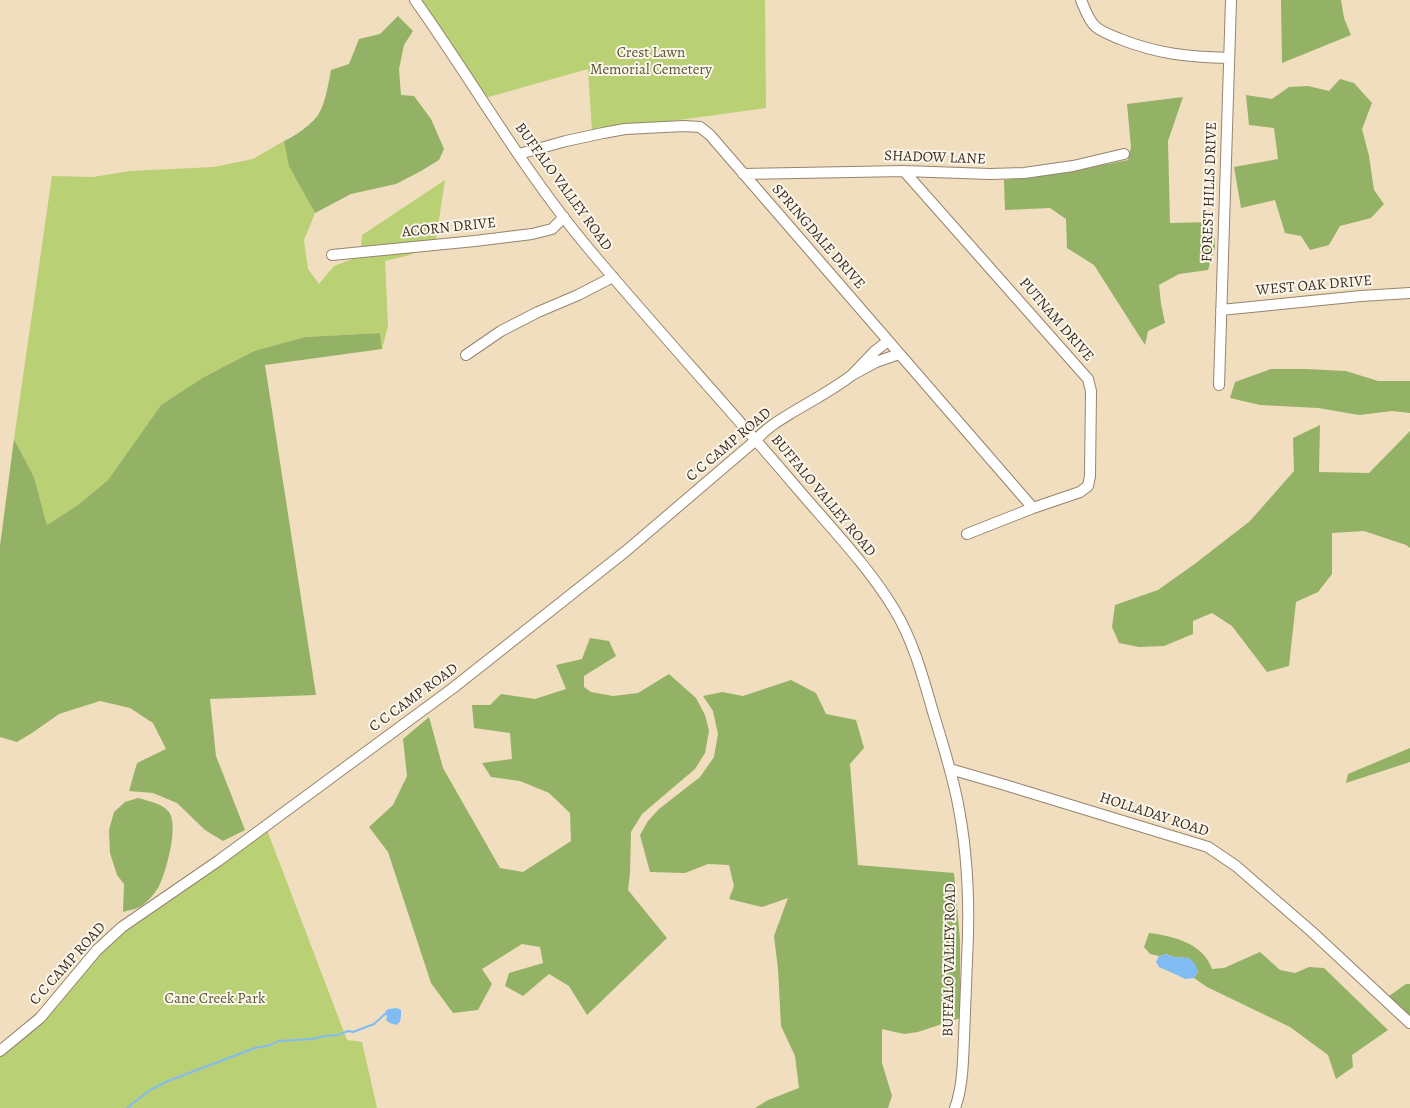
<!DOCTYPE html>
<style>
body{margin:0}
canvas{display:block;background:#f0debe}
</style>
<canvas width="1410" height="1108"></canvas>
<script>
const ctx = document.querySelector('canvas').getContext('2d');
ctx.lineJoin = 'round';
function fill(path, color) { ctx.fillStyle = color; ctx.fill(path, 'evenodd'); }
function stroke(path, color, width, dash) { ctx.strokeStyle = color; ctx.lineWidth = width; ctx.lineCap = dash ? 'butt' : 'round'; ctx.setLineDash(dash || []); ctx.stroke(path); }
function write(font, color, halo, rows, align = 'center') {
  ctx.font = font + ' Alegreya,serif'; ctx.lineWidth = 4; ctx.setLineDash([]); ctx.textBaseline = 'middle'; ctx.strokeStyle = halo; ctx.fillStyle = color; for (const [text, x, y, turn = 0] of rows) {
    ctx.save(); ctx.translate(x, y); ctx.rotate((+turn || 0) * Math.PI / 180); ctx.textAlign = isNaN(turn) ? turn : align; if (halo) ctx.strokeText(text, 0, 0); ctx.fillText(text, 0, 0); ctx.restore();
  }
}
fill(new Path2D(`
 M419,0H765L766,108L592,132L588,69L485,98Z
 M284,141L290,166L315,213L304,240L308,269L319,284L334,266L360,256L362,235L445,180L436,239L410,255L385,261L388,326L382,349L380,333L305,337L254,351L204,377L161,405L108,480L78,505L47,525L34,477L14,439L52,176L93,177L130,171L214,167L253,159Z
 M267,830L347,1040L362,1042L377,1108H0V1054L112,940Z`), '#bad074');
fill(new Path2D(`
 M1281,0H1341L1344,18L1351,35L1282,63Z
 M398,16L413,31L404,45L399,69L401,95L414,96L431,119L444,149L439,160L421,171L396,184L351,194L315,213L289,166L284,141C294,137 312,124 318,115C326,102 328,85 331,70L349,64L359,39L380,34Z
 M1340,79L1354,83L1372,103L1362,129L1369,156L1374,190L1384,204L1371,218L1340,226L1329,245L1310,250L1301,236L1285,233L1275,200L1241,208L1234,167L1278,159L1274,128L1249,125L1246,95L1272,99L1289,87L1308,86L1329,91Z
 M1183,97L1168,141L1170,223L1213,222L1215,247L1208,270L1179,274L1159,285L1161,304L1165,323L1148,331L1145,345L1094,265L1067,248L1066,219L1050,208L1005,210L1004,180L1062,173L1128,160L1131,147L1127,104Z
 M380,333L382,349L265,365L316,695L210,699L216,756L245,830L223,841L205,830L177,803L153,793L129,791L137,763L166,749L153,723L130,708L100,701L59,714L32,733L17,742L0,737V546L14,439L34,477L47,525L78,505L108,480L161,405L204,377L254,351L305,337Z
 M1271,369H1306L1346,371L1378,381H1410V413L1392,411L1359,415L1318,408L1260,405L1230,398L1235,382Z
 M1320,425L1319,472L1369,473L1410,431V548L1406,545L1364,531L1332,533V574L1318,592L1296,602L1289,666L1267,672L1232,626L1212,613L1193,621V634L1164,646L1139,647L1119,643L1112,627L1115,605L1158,590L1196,563L1250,521L1294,471L1293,438Z
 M590,638L609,641L616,656L584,676V687L591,692L613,696L638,693L669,674L696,698L705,715L709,731L705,753L695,769L642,814L631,832L630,873L628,890L667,938L587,1015L569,986L549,974L523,996L505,986L509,973L543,963L540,947L522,944L482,969L492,984L478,1010L453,1013L431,983L388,852L369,827L393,805L407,776L403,739L429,717L443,768L500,868L523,872L571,841L570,813L549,793L520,781L491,777L482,763L512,759L510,733L474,728L472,705H490L501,694L535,699L566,689L556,665L582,659Z
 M791,680L816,693L826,714L856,720L864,748L850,764L858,865L954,873L960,940V1018L918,1032L904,1034L882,1029V1063L892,1096L888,1108H755L768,1100L799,1088L795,1056L781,1026L778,969L774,936L788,898L762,907L729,899L734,886L729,865L708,864L685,873L650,872L640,835L648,821L659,809L700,777L714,757L718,734L713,711L703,696L722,692L743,696Z
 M1410,748V762L1346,783L1348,774Z
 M138,798C148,801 162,803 169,812C179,826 166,872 159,886C156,892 149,900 144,904C139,909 129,910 123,912L124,884L117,875L110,853L109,830L114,812L125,802Z
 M1149,933C1173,936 1203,943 1212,969L1224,968L1260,952L1280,970L1295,973L1309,967L1324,968L1388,1030L1352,1055L1353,1067L1336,1079L1328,1055L1290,1027L1207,987L1194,978L1198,971L1189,958L1174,957L1166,954L1159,956L1150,954L1144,947Z
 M1406,984H1410V1016L1389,996Z`), '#93b266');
fill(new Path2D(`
 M1166,954L1174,957L1189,958L1195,964L1198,971L1194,978L1185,979L1177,975L1159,967L1156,962L1159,956Z
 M397,1008L401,1010V1016L400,1022L396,1025L390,1023L386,1020L387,1017L385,1012L388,1009Z`), '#80bcf3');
stroke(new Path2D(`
 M127,1108L150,1090L168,1081L255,1048L271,1045L278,1041L312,1039L325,1036L338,1035L348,1031L353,1032L374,1024L385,1014`), '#80bcf3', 2);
const minor = new Path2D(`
 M415,0C474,83 524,172 589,249C657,330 729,408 797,488C830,527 868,566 894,609C913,640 923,677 933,712C942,741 951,770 957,799C968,852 970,906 967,960C966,986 965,1012 964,1038C963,1061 963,1086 955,1108
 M1081,0C1085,9 1088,20 1096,27C1102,32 1113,36 1120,39C1158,54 1188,57 1229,58
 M519,154L566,141L603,133L625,129L684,126L700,127L710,135L1033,508
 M904,171L1080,370L1088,379L1091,391L1090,476L1088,486L1080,492L1033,508L967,534
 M743,174L904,171L990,174L1024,173L1073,166L1124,154
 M332,255L475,241L532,234L552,229L564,217
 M1221,310L1361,296L1410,293
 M888,341L875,351L852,375L876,362L899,354
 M466,355L501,331L538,312L578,295L613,277
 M1219,385L1231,0
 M950,769L1005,785L1208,847L1236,866L1311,931L1410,1023
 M0,1051L40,1018L97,950L122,927L218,861L453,688L626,551L756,440C766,428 780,420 793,412C813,400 834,389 852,375`);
stroke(minor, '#96846e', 12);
stroke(minor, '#fff', 10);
write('15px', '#5b5434', '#fbf7ec', [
 ["Crest Lawn",651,53],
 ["Memorial Cemetery",651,70],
 ["Cane Creek Park",215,999]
]);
write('15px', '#3b2a1e', '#fbf7ec', [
 ["SHADOW LANE",935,158,2],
 ["BUFFALO VALLEY ROAD",563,187,54],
 ["FOREST HILLS DRIVE",1210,192,-88],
 ["ACORN DRIVE",449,228,-6],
 ["SPRINGDALE DRIVE",818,237,49],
 ["WEST OAK DRIVE",1314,286,-5],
 ["PUTNAM DRIVE",1056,320,49],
 ["C C CAMP ROAD",729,445,-40],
 ["BUFFALO VALLEY ROAD",823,496,50],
 ["C C CAMP ROAD",414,698,-36],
 ["HOLLADAY ROAD",1154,815,18],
 ["BUFFALO VALLEY ROAD",950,960,-89],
 ["C C CAMP ROAD",68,964,-48]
]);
</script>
